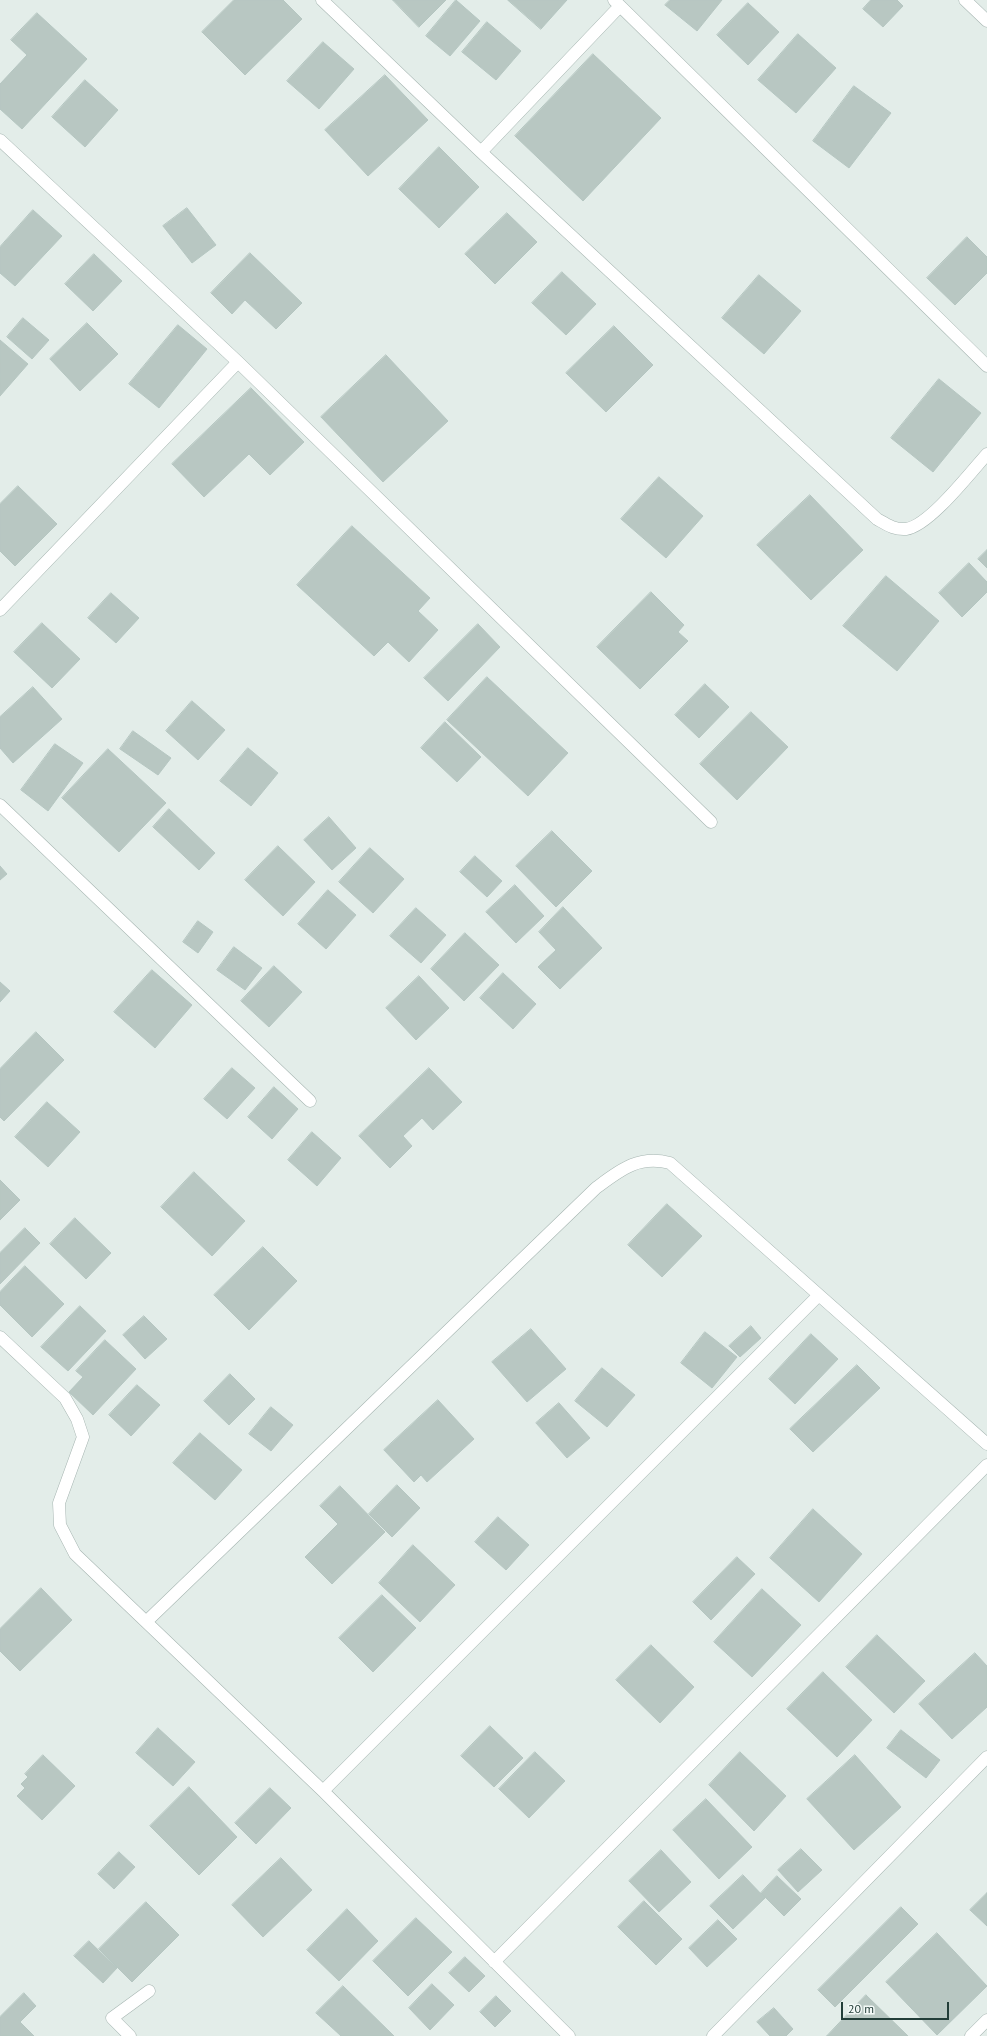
<!DOCTYPE html>
<style>
body{margin:0}
#map{position:relative;width:987px;height:2036px;overflow:hidden;background:#e3ede9;font-family:"PT Sans",sans-serif}
canvas{display:block}
.scale{position:absolute;left:841px;top:2002px;width:108px;height:18px;box-sizing:border-box;border:2px solid #233e39;border-top:0;padding-left:5px;font-size:12px;line-height:14px;white-space:nowrap;color:#233e39;-webkit-text-stroke:3px #f3f9f7;paint-order:stroke}
</style>
<div id="map">
<canvas width="987" height="2036"></canvas>
<div class="scale">20 m</div>
</div>
<script>
const ctx = document.querySelector('canvas').getContext('2d');
ctx.lineJoin = 'round';
function fill(path, color) { ctx.fillStyle = color; ctx.fill(path, 'evenodd'); }
function stroke(path, color, width, dash) { ctx.strokeStyle = color; ctx.lineWidth = width; ctx.lineCap = dash ? 'butt' : 'round'; ctx.setLineDash(dash || []); ctx.stroke(path); }
const building = new Path2D(`
 M234,0H283L302,19L245,75L202,32Z
 M393,0H446L419,27Z
 M456,0L480,21L450,56L426,36Z
 M508,0H567L541,29Z
 M670,0H722L697,31L665,5Z
 M871,0H897L903,6L883,27L863,9Z
 M748,3L779,32L748,65L717,35Z
 M37,13L87,59L22,129L0,109V84L27,55L11,40Z
 M487,22L521,51L496,80L462,52Z
 M798,34L836,68L796,113L758,80Z
 M323,42L354,69L319,109L287,81Z
 M593,54L661,118L583,201L515,136Z
 M385,75L428,120L368,176L325,130Z
 M85,80L118,110L85,147L52,117Z
 M854,86L891,113L849,168L813,141Z
 M439,147L479,187L439,228L399,189Z
 M187,208L216,245L192,263L163,226Z
 M33,210L62,236L15,286L0,273V247Z
 M507,213L537,242L495,284L465,254Z
 M967,237L987,257V273L955,305L927,278Z
 M250,253L302,303L276,329L245,300L232,314L211,293Z
 M94,254L122,281L93,311L65,284Z
 M562,272L596,304L566,335L532,303Z
 M759,275L801,311L764,354L722,318Z
 M23,318L49,340L32,359L7,337Z
 M87,323L118,354L80,391L50,359Z
 M178,325L207,349L159,408L129,384Z
 M614,326L653,365L606,412L566,373Z
 M0,340L28,364L0,396Z
 M386,355L448,421L383,482L321,417Z
 M939,379L981,413L933,472L891,438Z
 M251,388L304,442L270,475L249,454L204,497L172,464Z
 M659,477L703,516L666,558L621,519Z
 M18,486L57,524L15,566L0,551V504Z
 M810,495L863,550L811,600L757,545Z
 M352,526L430,598L418,611L438,630L409,662L388,642L374,656L297,585Z
 M987,550V568L978,559Z
 M969,563L987,582V592L962,617L939,593Z
 M886,576L939,621L897,671L843,626Z
 M651,592L684,625L678,632L688,641L640,689L597,647Z
 M111,593L139,618L116,643L88,618Z
 M42,623L80,659L52,688L14,652Z
 M478,624L500,647L448,701L424,678Z
 M487,677L568,753L528,796L447,720Z
 M705,684L729,707L699,738L675,715Z
 M33,687L62,719L13,763L0,748V717Z
 M192,701L225,730L198,760L166,731Z
 M751,712L788,747L737,800L700,764Z
 M445,722L481,757L457,782L421,748Z
 M133,731L171,758L158,775L120,749Z
 M55,744L83,763L48,811L21,790Z
 M248,748L278,773L251,806L220,781Z
 M108,749L166,803L119,852L62,798Z
 M169,809L215,853L199,870L153,827Z
 M329,817L356,848L332,870L304,840Z
 M552,831L592,871L556,907L516,866Z
 M278,846L315,882L283,916L245,880Z
 M370,848L404,879L373,913L339,882Z
 M475,856L502,881L487,897L460,872Z
 M0,866L7,874L0,880Z
 M515,885L544,916L516,943L486,912Z
 M328,890L356,915L326,949L298,924Z
 M563,907L602,948L560,989L538,967L556,950L539,932Z
 M416,908L446,935L421,963L390,936Z
 M198,921L213,932L198,953L183,942Z
 M465,933L499,965L464,1001L431,969Z
 M234,947L262,968L245,990L217,970Z
 M274,966L302,992L269,1027L241,1001Z
 M152,970L192,1005L155,1048L114,1012Z
 M503,973L536,1004L513,1029L480,998Z
 M419,976L449,1008L416,1040L386,1008Z
 M0,982L10,991L0,1002Z
 M36,1032L64,1060L4,1121L0,1117V1069Z
 M232,1068L255,1088L227,1119L204,1099Z
 M429,1068L462,1102L433,1130L422,1118L403,1136L412,1146L390,1168L359,1136Z
 M274,1087L298,1109L272,1139L248,1117Z
 M47,1102L80,1132L48,1167L15,1137Z
 M312,1132L341,1158L317,1186L288,1160Z
 M194,1172L245,1221L212,1256L161,1207Z
 M0,1180L20,1200L0,1220Z
 M667,1204L702,1236L662,1277L628,1245Z
 M75,1218L111,1253L86,1279L50,1244Z
 M25,1228L40,1243L0,1284V1253Z
 M263,1247L297,1281L249,1330L214,1295Z
 M25,1266L64,1304L32,1337L0,1305V1292Z
 M80,1306L106,1331L68,1371L41,1347Z
 M144,1316L167,1339L145,1359L123,1335Z
 M751,1326L761,1338L740,1357L729,1346Z
 M531,1329L566,1369L527,1402L492,1362Z
 M705,1332L737,1357L712,1388L681,1363Z
 M811,1334L838,1359L795,1404L769,1379Z
 M105,1340L136,1369L93,1415L69,1392L83,1377L76,1371Z
 M857,1365L880,1388L813,1452L790,1429Z
 M602,1368L635,1395L607,1427L575,1401Z
 M230,1374L255,1399L229,1425L204,1401Z
 M137,1385L160,1405L131,1436L109,1415Z
 M438,1400L474,1439L427,1482L421,1475L414,1482L384,1450Z
 M559,1403L590,1438L567,1458L536,1423Z
 M271,1407L293,1425L271,1451L249,1434Z
 M200,1433L242,1470L215,1500L173,1463Z
 M397,1485L420,1508L392,1537L369,1514Z
 M340,1486L385,1532L332,1584L305,1557L338,1524L320,1506Z
 M813,1509L862,1554L819,1602L770,1558Z
 M498,1517L529,1545L506,1570L475,1542Z
 M413,1545L455,1585L420,1622L379,1583Z
 M737,1557L755,1574L711,1620L693,1602Z
 M41,1588L72,1620L20,1671L0,1651V1629Z
 M762,1589L801,1625L752,1677L714,1642Z
 M382,1595L416,1628L373,1672L339,1638Z
 M877,1635L925,1681L894,1713L846,1667Z
 M651,1645L694,1687L660,1723L616,1680Z
 M975,1653L987,1666V1707L952,1739L919,1704Z
 M823,1672L872,1720L837,1757L787,1709Z
 M490,1726L523,1758L494,1787L461,1756Z
 M158,1728L195,1762L173,1786L136,1753Z
 M901,1730L940,1760L926,1778L887,1748Z
 M535,1752L565,1781L529,1818L499,1789Z
 M740,1752L786,1796L754,1831L709,1785Z
 M43,1755L75,1786L42,1820L17,1796L25,1788L21,1784L28,1777L25,1774Z
 M855,1755L901,1807L854,1850L807,1799Z
 M189,1787L237,1837L199,1875L150,1826Z
 M270,1788L291,1808L256,1844L235,1823Z
 M706,1799L752,1847L719,1879L673,1830Z
 M801,1849L822,1870L798,1892L778,1870Z
 M661,1850L691,1882L659,1912L629,1881Z
 M119,1852L135,1867L114,1889L98,1874Z
 M281,1858L312,1890L263,1937L232,1905Z
 M743,1875L765,1898L733,1929L710,1906Z
 M777,1876L801,1899L784,1916L761,1893Z
 M987,1893V1926L970,1910Z
 M644,1901L682,1939L656,1965L618,1927Z
 M146,1902L179,1935L132,1982L99,1949Z
 M901,1907L918,1924L835,2007L818,1990Z
 M347,1909L378,1941L339,1981L307,1950Z
 M416,1918L452,1952L408,1996L373,1961Z
 M718,1920L737,1939L707,1967L689,1948Z
 M937,1933L987,1986L937,2035L886,1982Z
 M89,1941L117,1968L103,1983L74,1956Z
 M465,1957L485,1976L469,1992L449,1973Z
 M432,1984L454,2005L430,2030L409,2008Z
 M343,1986L394,2036H341L316,2013Z
 M24,1993L36,2006L20,2022L34,2036H0V2017Z
 M866,1995L908,2036H827Z
 M496,1996L511,2011L495,2027L480,2012Z
 M774,2008L793,2029L786,2036H770L757,2022Z`);
fill(building, '#b8c7c2');
stroke(building, '#b5c6c1', 1);
const street = new Path2D(`
 M322,0L481,152L877,519C886,524 894,530 906,529C929,526 970,473 987,454
 M614,0L987,366
 M965,0L987,21
 M0,140L238,362L711,822
 M481,152L620,6
 M0,610L238,362
 M0,805L310,1101
 M0,1337L65,1398L77,1419L83,1437L59,1503L60,1525L75,1554L323,1791L569,2036
 M147,1621L596,1188C620,1170 638,1155 670,1163L987,1444
 M323,1791L818,1296
 M494,1962L987,1465
 M130,2036L112,2018L149,1991
 M713,2036L987,1757
 M971,2036L987,2020`);
stroke(street, '#a6b5b1', 13);
stroke(street, '#fff', 12);
</script>
